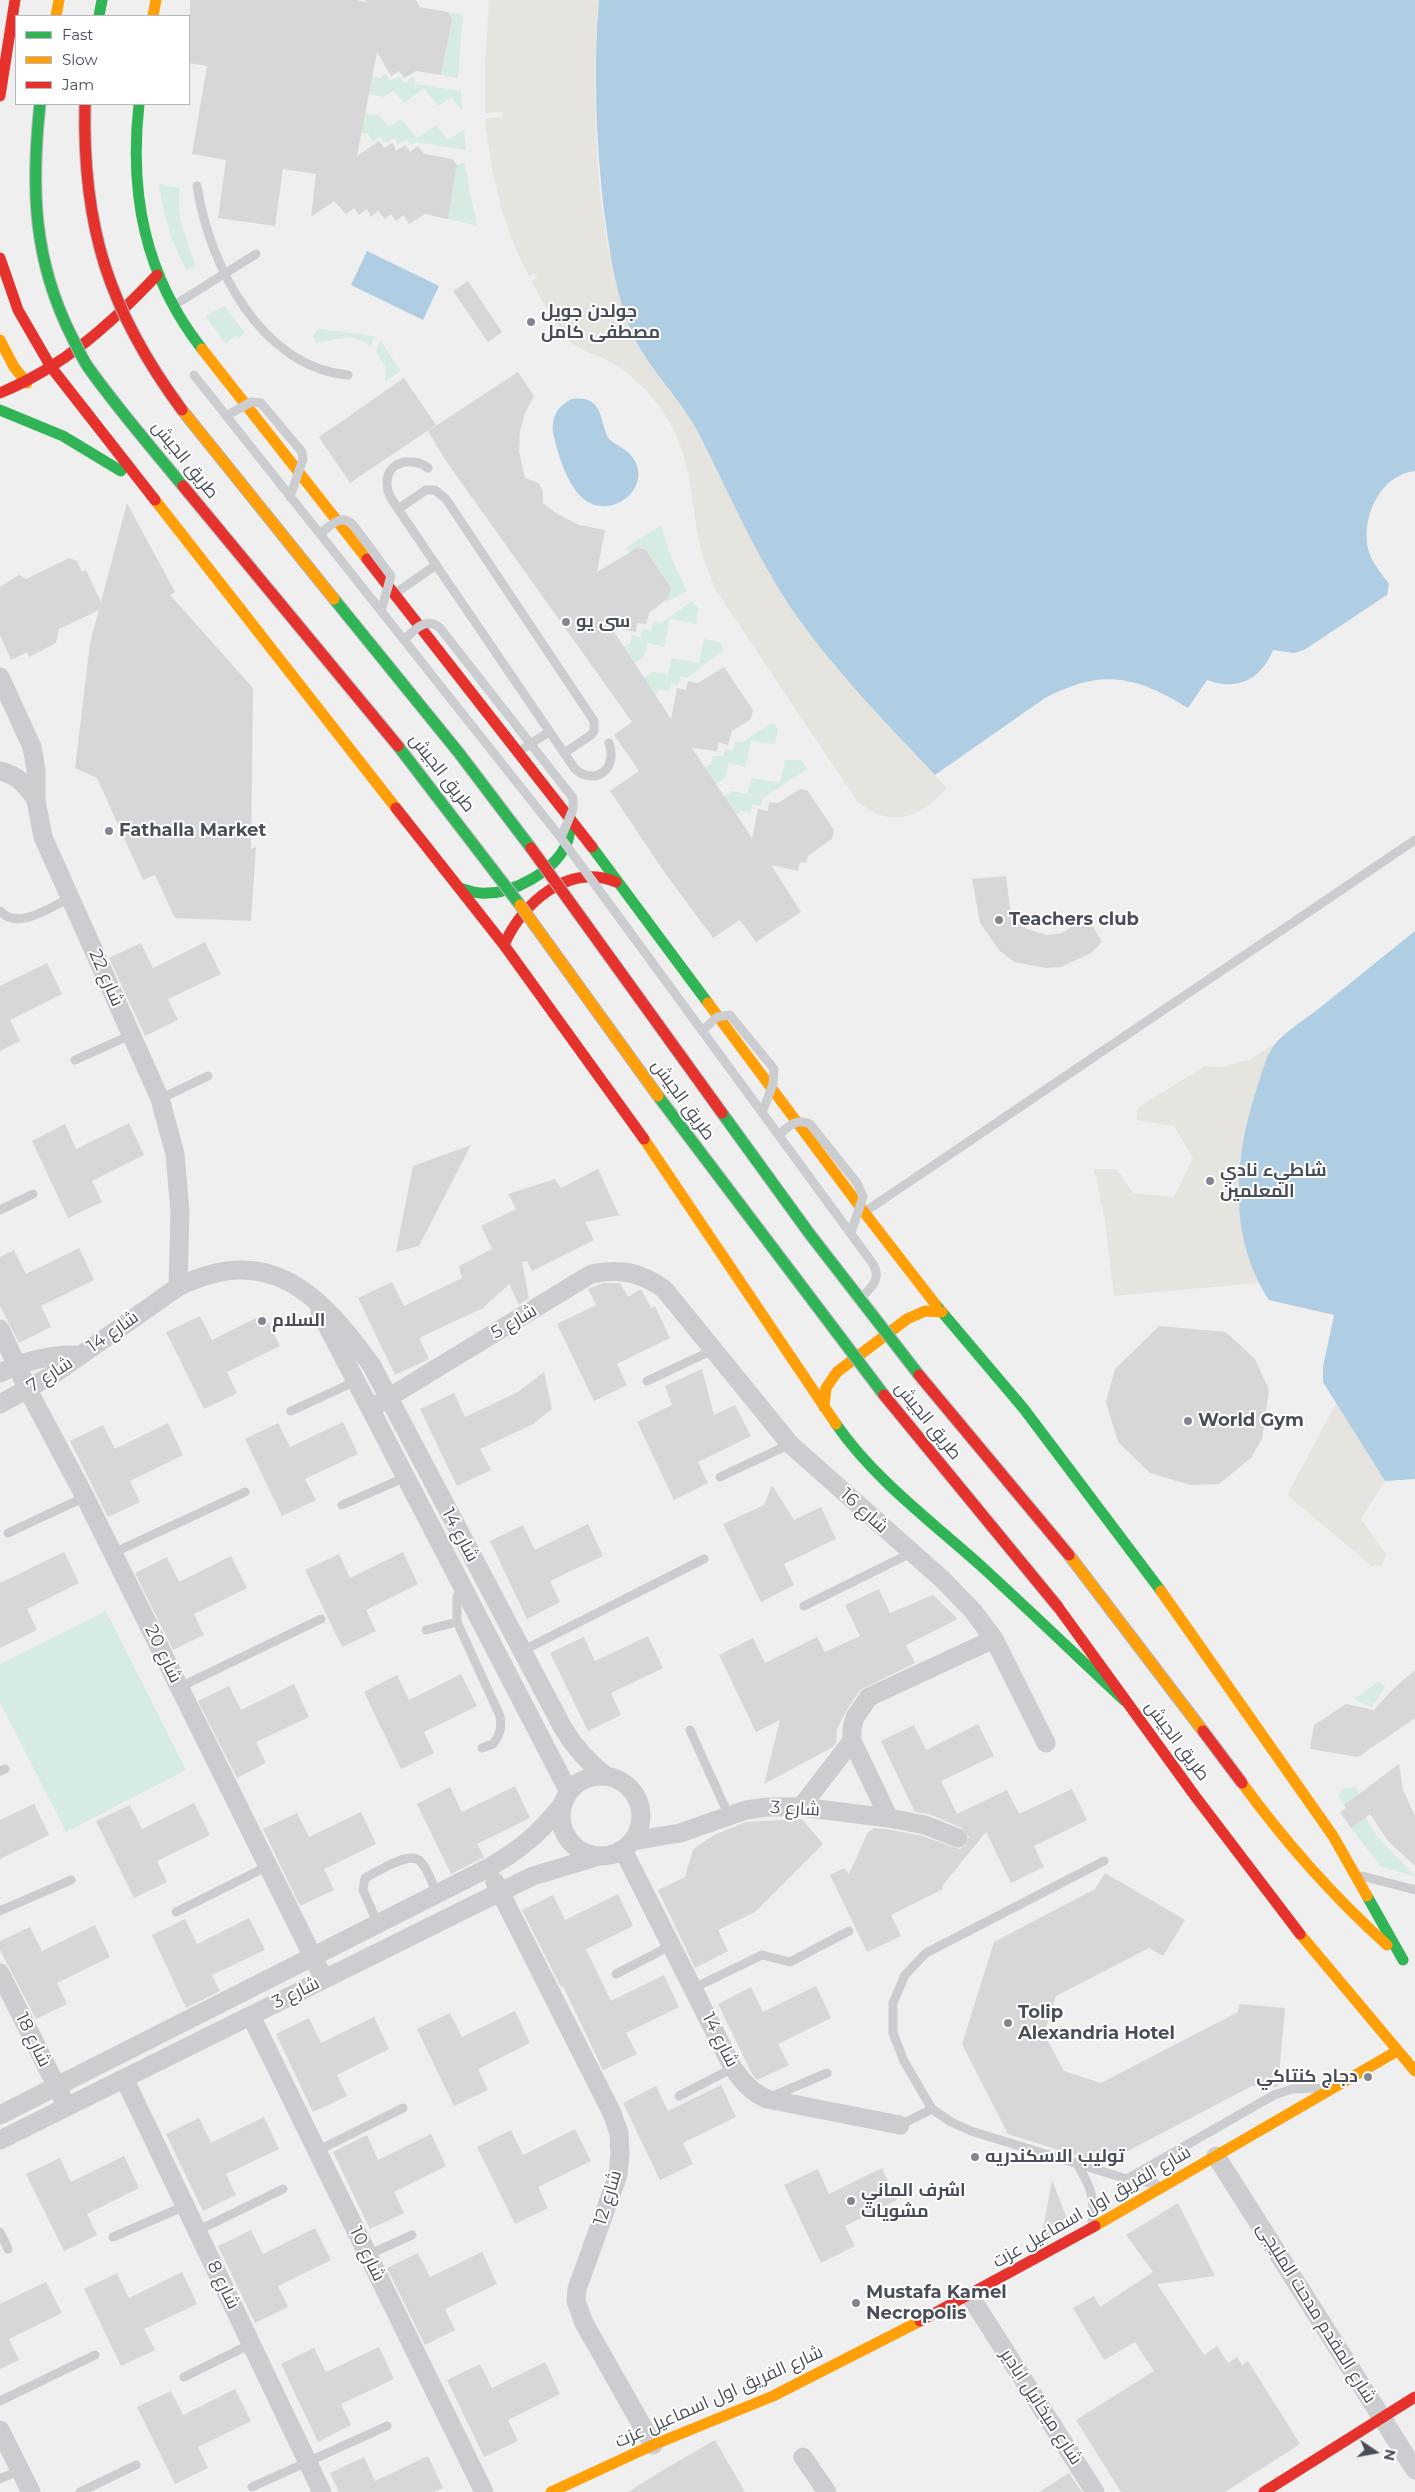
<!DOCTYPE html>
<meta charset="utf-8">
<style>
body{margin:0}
#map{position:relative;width:1415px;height:2492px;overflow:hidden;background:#efefef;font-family:Montserrat,sans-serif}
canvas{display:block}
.legend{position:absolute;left:15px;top:15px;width:175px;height:90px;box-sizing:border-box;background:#fff;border:1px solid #b6b8bd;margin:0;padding:6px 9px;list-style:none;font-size:15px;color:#494e59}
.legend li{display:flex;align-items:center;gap:10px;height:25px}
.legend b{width:25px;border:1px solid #b6b8bd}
.north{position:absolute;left:1350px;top:2427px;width:50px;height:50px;-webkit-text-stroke:4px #fff;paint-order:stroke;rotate:102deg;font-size:14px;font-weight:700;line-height:20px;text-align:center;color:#494e59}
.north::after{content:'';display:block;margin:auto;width:18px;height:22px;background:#494e59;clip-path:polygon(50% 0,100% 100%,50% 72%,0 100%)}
</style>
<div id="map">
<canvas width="1415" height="2492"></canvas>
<ul class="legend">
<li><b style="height:6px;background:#30b455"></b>Fast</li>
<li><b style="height:6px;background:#ff9f0a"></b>Slow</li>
<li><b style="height:6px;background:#e5322d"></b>Jam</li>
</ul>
<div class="north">N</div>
</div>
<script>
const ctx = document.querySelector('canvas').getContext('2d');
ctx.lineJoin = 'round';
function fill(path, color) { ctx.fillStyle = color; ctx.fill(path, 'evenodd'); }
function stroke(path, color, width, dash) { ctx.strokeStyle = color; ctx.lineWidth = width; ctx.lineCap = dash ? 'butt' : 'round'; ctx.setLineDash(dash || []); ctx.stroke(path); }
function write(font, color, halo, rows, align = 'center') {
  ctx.font = font + ' Montserrat,Cairo,sans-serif'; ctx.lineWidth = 4; ctx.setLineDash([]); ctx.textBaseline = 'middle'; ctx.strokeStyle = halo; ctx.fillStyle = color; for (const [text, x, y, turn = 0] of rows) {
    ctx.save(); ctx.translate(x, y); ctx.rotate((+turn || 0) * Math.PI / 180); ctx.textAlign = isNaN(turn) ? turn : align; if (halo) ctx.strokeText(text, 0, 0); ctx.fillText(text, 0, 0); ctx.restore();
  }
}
fill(new Path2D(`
 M448,12L463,15L458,78L441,75L452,20Z
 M386,74L391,81L399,76L404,83L413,77L416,84L461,91L462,111L452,97L438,106L424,88L404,103L394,91L383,97L369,94L364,75L381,78Z
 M365,113L380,116L388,127L401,119L417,138L436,125L447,140L464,130L466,150L416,142L411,145L407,140L398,144L394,138L386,143L380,136L373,141L368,134L355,132Z
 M465,163L470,194L478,226L443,218L448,216L457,165Z
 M159,184L180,188C174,215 188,241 196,267L186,269C171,242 163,214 159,184Z
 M225,306L245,333L239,338L237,335L226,344L205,316Z
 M318,329H320L374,336L371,346C348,330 340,341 316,343L313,336Z
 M380,340L401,371L385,381L386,368L376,351Z
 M661,525L672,559L687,591L665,603L671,588L645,549L637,548L629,553L626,548Z
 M692,601L698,608L696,624L670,619L664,647L647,643L644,657L634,663L617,650L630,644L632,635L640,637L642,629L651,631L654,621L661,623Z
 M704,639L720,642L724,650L687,678L681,676L678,685L671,684L669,691L661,689L648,699L643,678L653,672L668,675L672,658L699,663Z
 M773,722L778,729L775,744L751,741L745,767L729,763L725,778L716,784L698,772L711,764L713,756H723L725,749L733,751L735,741L743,742Z
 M785,760H802L807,769L763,798L761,806L752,804L751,813L741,811L730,819L724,796L732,791L747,794L752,778L780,783Z
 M106,1611L186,1770L66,1832L0,1702V1664Z
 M1378,1682L1386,1686L1372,1707L1354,1699Z
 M1356,1787L1368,1822L1378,1837L1415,1876L1381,1867L1351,1828L1361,1821L1348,1802L1344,1805L1338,1796L1343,1788Z`), '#d6ece3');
fill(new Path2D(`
 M489,0H599C591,95 594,216 623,307C630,327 638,348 650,364C663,383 679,398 690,418C725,479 750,545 789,604C834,672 892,730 947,788C920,818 891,830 857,801L717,592C709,574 701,555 698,535C690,490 690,454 665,415C651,393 630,372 607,360C596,354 583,352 573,344C555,329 543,301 531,281L537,278L535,273L529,276C503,227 491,175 485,119L503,117L502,112L485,113V66Z
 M1274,1044C1238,1133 1226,1190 1258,1283L1114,1296L1105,1221L1094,1169H1117L1133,1193L1174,1197L1193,1158L1174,1126L1136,1120L1139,1107L1205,1066L1220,1067L1249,1060Z
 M1337,1402L1385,1481L1361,1519L1386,1554L1382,1567L1375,1565L1373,1567L1287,1495Z`), '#e6e4de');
fill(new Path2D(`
 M599,0H1415V471C1379,475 1360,520 1369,552C1373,564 1382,574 1389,584L1387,595L1304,650L1294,653L1273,650C1261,680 1237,691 1207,680L1188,708C1136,676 1102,668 1045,698L935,775C884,721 831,667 789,605C753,550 728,491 699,434C681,399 652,373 635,339C616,299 610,254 604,211C596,141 593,71 599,0Z
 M367,251L439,286L423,320L351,285Z
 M572,399C605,395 599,423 609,439C618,447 629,449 635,461C650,490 612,518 586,501C568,488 559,457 554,437C550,420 556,406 572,399Z
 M1415,931V1479L1385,1481L1323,1382V1367L1334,1315L1269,1300C1227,1236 1234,1154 1258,1085C1262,1073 1267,1052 1276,1043C1287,1030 1304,1020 1317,1010C1350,984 1382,957 1415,931Z`), '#afcee4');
fill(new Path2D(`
 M190,0H357L365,2L367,0H416L420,7L448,12L452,20L441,75L416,71L404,78L399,71L391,76L377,52L357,156L379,141L384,148L393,143L396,151L405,145L410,152L418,146L424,154L452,159L457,165L448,219L425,214L409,224L404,215L396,221L391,214L385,219L378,211L371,217L367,209L359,215L354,208L346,214L334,201L311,217L316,174L283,169L275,226L218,218L226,160L192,154L207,66L189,63Z
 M468,281L502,332L488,342L453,291Z
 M518,372L534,396L525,413L520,431L519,451L525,478L539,483L543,492V503L556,513L579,525L605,530L597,572L637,548L645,549L671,588L668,598L649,613L646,624L637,623L636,632L611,627L671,719L677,688L686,690L688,681L698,683L724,667L753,710L751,719L732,731L728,745L718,742L717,751L692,748L752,838L758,809L768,811L769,802L778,803L800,789L807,790L834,830L832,839L808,856L806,863L800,862L798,871L771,865L801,912L756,942L740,920L713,938L665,873L610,791L639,771L614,735L632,722L446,461L428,431Z
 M404,378L436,425L350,483L319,437Z
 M127,503L175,592L170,595L253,688L251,849L256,847L251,921L175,918L155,875L143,880L97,778L75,768L90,643L99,610L59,629L56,643L29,657L27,652L11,660L0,635V587L19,575L26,579L69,558L77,561L82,572L86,570L101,602Z
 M1006,876L1010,908L1027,929L1047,935L1062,933L1087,917L1102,942L1091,953L1061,967L1046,968L1014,962L1000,951L980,923L972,879Z
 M205,942L221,974L168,999L178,1020L145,1036L109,958L141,943L153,968Z
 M47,963L62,994L10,1020L20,1041L0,1051V986Z
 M129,1123L144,1155L92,1181L102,1202L68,1218L32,1141L65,1124L76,1149Z
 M471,1145L419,1246L396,1252L413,1166Z
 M598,1169L619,1215L585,1222L594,1240L532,1271L527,1261L522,1262L529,1298L519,1305L509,1284L483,1308L419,1338L429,1359L395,1375L358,1298L392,1282L404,1306L462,1278L459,1266L492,1249L481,1226L516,1209L508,1194L555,1179L561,1188Z
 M79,1248L94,1280L41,1306L51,1327L19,1343L0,1306V1257L14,1250L26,1274Z
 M603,1283H620L628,1297L641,1289L651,1308L655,1306L670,1338L617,1364L627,1385L594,1401L557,1324L596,1305L588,1289Z
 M264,1314L280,1346L227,1372L237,1393L204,1409L166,1332L200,1316L212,1340Z
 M1159,1326L1226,1332L1255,1359L1269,1390L1262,1439L1251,1458L1219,1484L1190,1485L1150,1473L1118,1442L1106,1402L1115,1369Z
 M702,1369L714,1415L735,1405L751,1436L698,1462L708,1483L674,1500L637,1422L672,1405L665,1386Z
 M544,1372L552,1409L533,1424L480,1449L491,1470L457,1486L420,1409L454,1393L465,1417L518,1392Z
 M343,1422L358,1454L305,1479L316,1500L282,1516L245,1439L278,1423L290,1447Z
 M168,1423L183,1455L130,1481L140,1502L108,1517L70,1441L103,1425L115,1449Z
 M772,1485L794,1520L821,1507L836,1539L784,1564L794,1585L761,1602L723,1524L764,1505Z
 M588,1524L603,1556L550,1581L560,1602L527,1619L490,1541L523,1525L535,1550Z
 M64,1552L79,1583L27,1609L37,1630L0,1648V1583Z
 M403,1552L418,1584L366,1610L376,1631L342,1647L305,1570L339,1554L350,1578Z
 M231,1556L247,1588L194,1614L204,1635L173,1650L135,1573L167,1557L179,1582Z
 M879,1589L890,1613L933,1595L958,1619L906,1645L915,1663L860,1690L846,1711L837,1729L836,1743L833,1747L764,1784L780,1720L756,1732L719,1655L753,1638L765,1663L817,1637L825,1652L860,1636L845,1605Z
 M648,1636L663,1668L611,1693L621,1715L588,1731L550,1653L584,1637L595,1661Z
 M1415,1670V1718L1358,1757L1310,1749L1314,1725L1346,1704L1374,1710L1394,1688Z
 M461,1674L477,1706L424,1732L434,1753L401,1769L364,1692L397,1675L409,1700Z
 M294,1684L309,1717L256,1742L266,1763L237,1778L198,1701L229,1686L241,1710Z
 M978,1724L994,1756L941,1781L957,1814L1007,1790L1019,1814L1072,1789L1087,1820L1034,1846L1044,1867L1011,1883L986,1832L942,1886L943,1889L891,1915L901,1936L867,1952L830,1875L844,1868L849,1874L868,1832L874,1828L887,1829L922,1836L959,1849L965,1846L969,1837L962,1828L929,1814L915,1812L881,1741L914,1725L926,1750Z
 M1399,1764L1403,1790L1415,1816V1866L1388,1841L1370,1814L1351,1828L1340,1812L1346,1808L1344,1805Z
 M515,1786L530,1818L477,1844L484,1857L451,1874L417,1804L450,1787L462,1812Z
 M194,1803L210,1835L157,1861L167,1882L134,1898L96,1821L130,1805L142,1829Z
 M34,1804L49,1835L0,1859V1820Z
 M361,1812L376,1844L324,1869L334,1890L300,1906L263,1829L297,1813L309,1837Z
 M802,1819L823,1844L755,1912L718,1930L728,1951L695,1968L658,1890L685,1877L693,1849L714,1835L746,1822Z
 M1105,1873L1185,1920L1163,1956L1149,1948L1056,1996L1044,2034L1064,2071L1101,2083L1238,2012L1239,2004L1285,2008L1278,2087L1252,2086L1103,2164L1008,2134L962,2044L994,1942L1095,1889Z
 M618,1894L633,1926L586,1949L611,2001L664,1975L679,2007L626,2033L637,2054L603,2070L563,1986L561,1987L522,1910L553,1895L565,1920Z
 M249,1918L265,1950L212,1975L220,1991L186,2008L152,1935L185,1919L197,1944Z
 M95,1925L110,1957L57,1983L67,2004L36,2019L0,1950V1941L30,1927L42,1951Z
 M816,1986L831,2018L778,2044L789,2065L757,2080L752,2074L718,2004L751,1987L763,2012Z
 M515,2011L530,2043L478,2069L488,2090L454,2106L417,2029L450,2013L462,2037Z
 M374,2017L389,2049L337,2075L347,2096L313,2112L276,2034L309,2018L321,2043Z
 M721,2085L736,2117L683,2143L693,2164L660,2180L623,2103L656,2086L668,2111Z
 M264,2117L279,2149L226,2174L236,2195L203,2211L166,2134L199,2118L211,2143Z
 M575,2129L591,2161L538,2187L548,2208L515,2224L477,2147L511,2130L523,2155Z
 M431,2134L446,2166L394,2192L404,2213L370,2229L333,2152L367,2135L378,2160Z
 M124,2156L139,2188L87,2214L97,2235L64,2251L26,2174L60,2158L71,2182Z
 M882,2168L897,2200L845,2226L855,2246L821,2263L784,2185L818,2169L829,2194Z
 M1052,2180L1068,2221L1041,2239Z
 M1178,2203L1215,2276L1157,2284L1204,2355L1217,2346L1228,2363L1237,2357L1242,2365L1248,2361L1300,2444L1225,2492H1121L1076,2420L1154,2371L1135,2342L1104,2360L1073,2308L1094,2296L1100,2307L1153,2272L1126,2235Z
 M315,2228L331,2260L278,2286L288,2307L255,2323L218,2246L251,2230L263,2254Z
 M482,2252L497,2284L445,2309L455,2330L425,2345L387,2268L418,2253L430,2277Z
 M182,2272L197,2304L144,2329L155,2350L121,2366L84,2289L117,2273L129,2298Z
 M46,2282L62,2313L9,2339L19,2360L0,2369V2304Z
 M379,2347L394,2379L341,2404L351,2425L318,2442L281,2364L314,2348L326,2372Z
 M545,2362L560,2394L508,2420L518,2441L484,2457L447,2380L480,2364L492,2388Z
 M235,2389L251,2421L198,2447L208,2468L175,2484L137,2407L171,2391L183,2415Z
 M715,2440L745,2492H628L665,2469Z
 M428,2456L443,2488L434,2492H339L330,2473L364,2457L375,2481Z
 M1069,2473L1082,2492H1039Z`), '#d7d7d9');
stroke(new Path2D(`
 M197,186C209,265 261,367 348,375
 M176,304L256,254
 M428,468C413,456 386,461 387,484C387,494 393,501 398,509L575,769C596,787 618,768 609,743
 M398,509L426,490H435L446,499L594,721V731L591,735L564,753
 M397,592L436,565
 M524,748L549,732
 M0,911C18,931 50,907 70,898
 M75,1060L131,1035
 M160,1099L208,1076
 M0,1210L33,1194
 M866,1211L1415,840
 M647,1381L713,1350
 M291,1411L356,1381
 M720,1477L790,1444
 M342,1505L406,1477
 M8,1533L85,1497
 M113,1553L245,1492
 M462,1586L457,1597V1622L500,1716C502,1728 500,1735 493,1744L482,1748
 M804,1606L911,1553
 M426,1630L457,1622
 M522,1651L704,1559
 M180,1687L321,1619
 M690,1730L729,1816
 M0,1771L5,1769
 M1104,1861L926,1953L905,1975L893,2003V2033L904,2061L932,2109L951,2122L971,2131L1127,2179L1156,2184
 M1362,1876L1415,1890
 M0,1911L71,1880
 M176,1912L268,1866
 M378,1924L363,1890L365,1878C377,1872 411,1849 421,1862C428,1870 433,1884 437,1894
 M616,1974L672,1945
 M694,1988L762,1955L790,1962L849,1931
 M679,2096L733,2068
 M771,2097L827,2073
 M900,2125L932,2109
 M317,2151L403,2108
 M1076,2162C1089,2184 1096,2196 1092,2223
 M1127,2179L1274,2095L1292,2089L1319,2088
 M197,2231L283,2189
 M0,2232L8,2249
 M113,2237L185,2206
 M368,2255L412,2235
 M184,2377L251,2344
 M0,2401L95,2355
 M0,2479L20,2470
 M252,2487L387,2426
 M80,2492L136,2465`), '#cbcdd0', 9);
stroke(new Path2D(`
 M0,677L32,747L36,770V800L43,837L160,1099L175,1154L180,1212L178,1287
 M0,771C17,774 27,786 36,800
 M320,1312L569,1792
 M0,1329L28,1390L85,1497L324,1979
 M0,1373C26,1360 50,1354 79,1355
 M0,1404L54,1374L178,1287C270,1241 321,1295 372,1366L563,1728C575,1748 587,1762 606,1776
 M370,1409L591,1274C620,1268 640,1272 664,1289L790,1444L942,1579L973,1611L994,1639L1046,1743
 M852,1741L889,1818
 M561 1816a40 40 0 1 1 80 0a40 40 0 1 1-80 0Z
 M801,1807L852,1741V1728L855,1717L869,1697L994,1639
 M633,1841L680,1833L746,1810L767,1807H801L889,1818L925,1825L958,1838
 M623,1850L733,2068C743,2082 751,2092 767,2099L900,2125
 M495,1882L612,2113L619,2133L620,2154L618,2175L577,2289L576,2301L584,2323L653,2445
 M0,1973L63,2099
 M251,2016L484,2492
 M124,2078L322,2492
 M0,2115L488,1868C521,1849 538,1835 563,1804
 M0,2140L500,1892L533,1876L596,1857
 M1216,2156L1415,2470
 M970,2296L1095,2492
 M0,2430L31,2492
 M803,2457L827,2492`), '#cbcdd0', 19);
stroke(new Path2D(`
 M99,16L102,0
 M139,104C129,195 145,276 202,349
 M0,410L63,436L121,471
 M592,847L708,1003
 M460,888C469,891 477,894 487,893C514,893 552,872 565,847C570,838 570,828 570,817
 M936,1305L1024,1409L1161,1591
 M836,1424C873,1478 932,1522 980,1565C1029,1610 1077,1656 1125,1701
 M1367,1896L1403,1960`), '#30b455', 11);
stroke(new Path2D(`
 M56,16L59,0
 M153,16L156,0
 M0,340L14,367L27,383
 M202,349L367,559
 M155,500L396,808
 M708,1003L864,1212L936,1305
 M644,1139L836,1424
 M824,1407L826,1388L837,1372L907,1319L925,1311L942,1312
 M1161,1591L1333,1836L1367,1896
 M1242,1783C1285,1842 1333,1896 1387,1945
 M1300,1934L1415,2071
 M1095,2226L1397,2051
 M551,2492L653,2445L773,2396L920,2321`), '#ff9f0a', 11);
stroke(new Path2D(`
 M0,96L15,0
 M0,258L18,310L51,367L155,500
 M0,393C63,367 111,324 157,275
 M367,559L592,847
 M396,808L504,945L644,1139
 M504,945C522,903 569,862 616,882
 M1058,1607L1195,1796L1300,1934
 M920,2321L1095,2226
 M1264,2492L1415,2397`), '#e5322d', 11);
const fastBridge = new Path2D(`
 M40,104C31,188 33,260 72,337C77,347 82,358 88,367C117,408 151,447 183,486
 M334,599L459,753L531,848
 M398,746L520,905
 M658,1096L884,1395
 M722,1113L809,1233L919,1375`);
const slowBridge = new Path2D(`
 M182,410L334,599
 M520,905L658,1096
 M1069,1555L1203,1731`);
const jamBridge = new Path2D(`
 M85,104C82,227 109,311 182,410
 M183,486L398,746
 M531,848L722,1113
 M919,1375L1069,1555
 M884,1395L1058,1607
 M1203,1731L1242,1783`);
stroke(fastBridge, '#b5b7be', 13, []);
stroke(slowBridge, '#b5b7be', 13, []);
stroke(jamBridge, '#b5b7be', 13, []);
stroke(new Path2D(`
 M194,375L561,838L873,1264C882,1279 871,1288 861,1298
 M226,416L251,402L261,403L302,452L303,459L290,497
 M320,534C331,525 342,512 354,526L391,576L381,611
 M404,640C414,630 426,616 440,628L573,798V809L561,838
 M702,1031L717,1017L730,1015L774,1069L773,1084L762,1113
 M779,1135C788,1127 797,1117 810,1124L857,1183L863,1197L851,1233`), '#cbcdd0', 9);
stroke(fastBridge, '#30b455', 11);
stroke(slowBridge, '#ff9f0a', 11);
stroke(jamBridge, '#e5322d', 11);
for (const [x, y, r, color] of [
 [531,322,5,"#83868e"],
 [566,622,5,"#83868e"],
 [109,831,5,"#83868e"],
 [999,920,5,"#83868e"],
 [1210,1181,5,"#83868e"],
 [262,1321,5,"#83868e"],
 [1188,1421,5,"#83868e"],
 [1008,2023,5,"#83868e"],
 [1368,2077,5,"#83868e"],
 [975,2157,5,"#83868e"],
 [851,2201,5,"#83868e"],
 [856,2303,5,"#83868e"]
]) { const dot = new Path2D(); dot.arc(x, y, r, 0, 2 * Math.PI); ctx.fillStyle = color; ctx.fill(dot); stroke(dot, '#fff', 2); }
write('bold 18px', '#494e59', '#fff', [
 ["جولدن جويل",541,312],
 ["مصطفى كامل",541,333],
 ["سى يو",576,622],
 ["Fathalla Market",119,831],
 ["Teachers club",1009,920],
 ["شاطيء نادي",1220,1171],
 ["المعلمين",1220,1192],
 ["السلام",272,1321],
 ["World Gym",1198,1421],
 ["Tolip",1018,2013],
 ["Alexandria Hotel",1018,2034],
 ["دجاج كنتاكي",1358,2077,"right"],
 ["توليب الاسكندريه",985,2157],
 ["اشرف الماني",861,2191],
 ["مشويات",861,2212],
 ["Mustafa Kamel",866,2293],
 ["Necropolis",866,2314]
], 'left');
write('18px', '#494e59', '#fff', [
 ["طريق الجيش",185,460,51],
 ["طريق الجيش",442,773,52],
 ["شارع 22",106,978,66],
 ["طريق الجيش",683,1100,54],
 ["شارع 5",514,1322,-31],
 ["شارع 14",113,1332,-35],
 ["شارع 7",50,1375,-33],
 ["طريق الجيش",928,1421,51],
 ["شارع 16",864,1511,42],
 ["شارع 14",460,1535,62],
 ["شارع 20",163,1654,64],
 ["طريق الجيش",1177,1741,53],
 ["شارع 3",795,1809,3],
 ["شارع 3",296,1993,-26],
 ["شارع 18",33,2040,64],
 ["شارع 14",720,2040,63],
 ["شارع 12",608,2198,-73],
 ["شارع الفريق اول اسماعيل عزت",1092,2207,-30],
 ["شارع 10",367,2254,64],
 ["شارع 8",223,2285,64],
 ["شارع المقدم مدحت المليجى",1316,2313,58],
 ["شارع الفريق اول اسماعيل عزت",719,2397,-24],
 ["شارع ميخائيل ابادير",1041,2407,57]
]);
</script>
